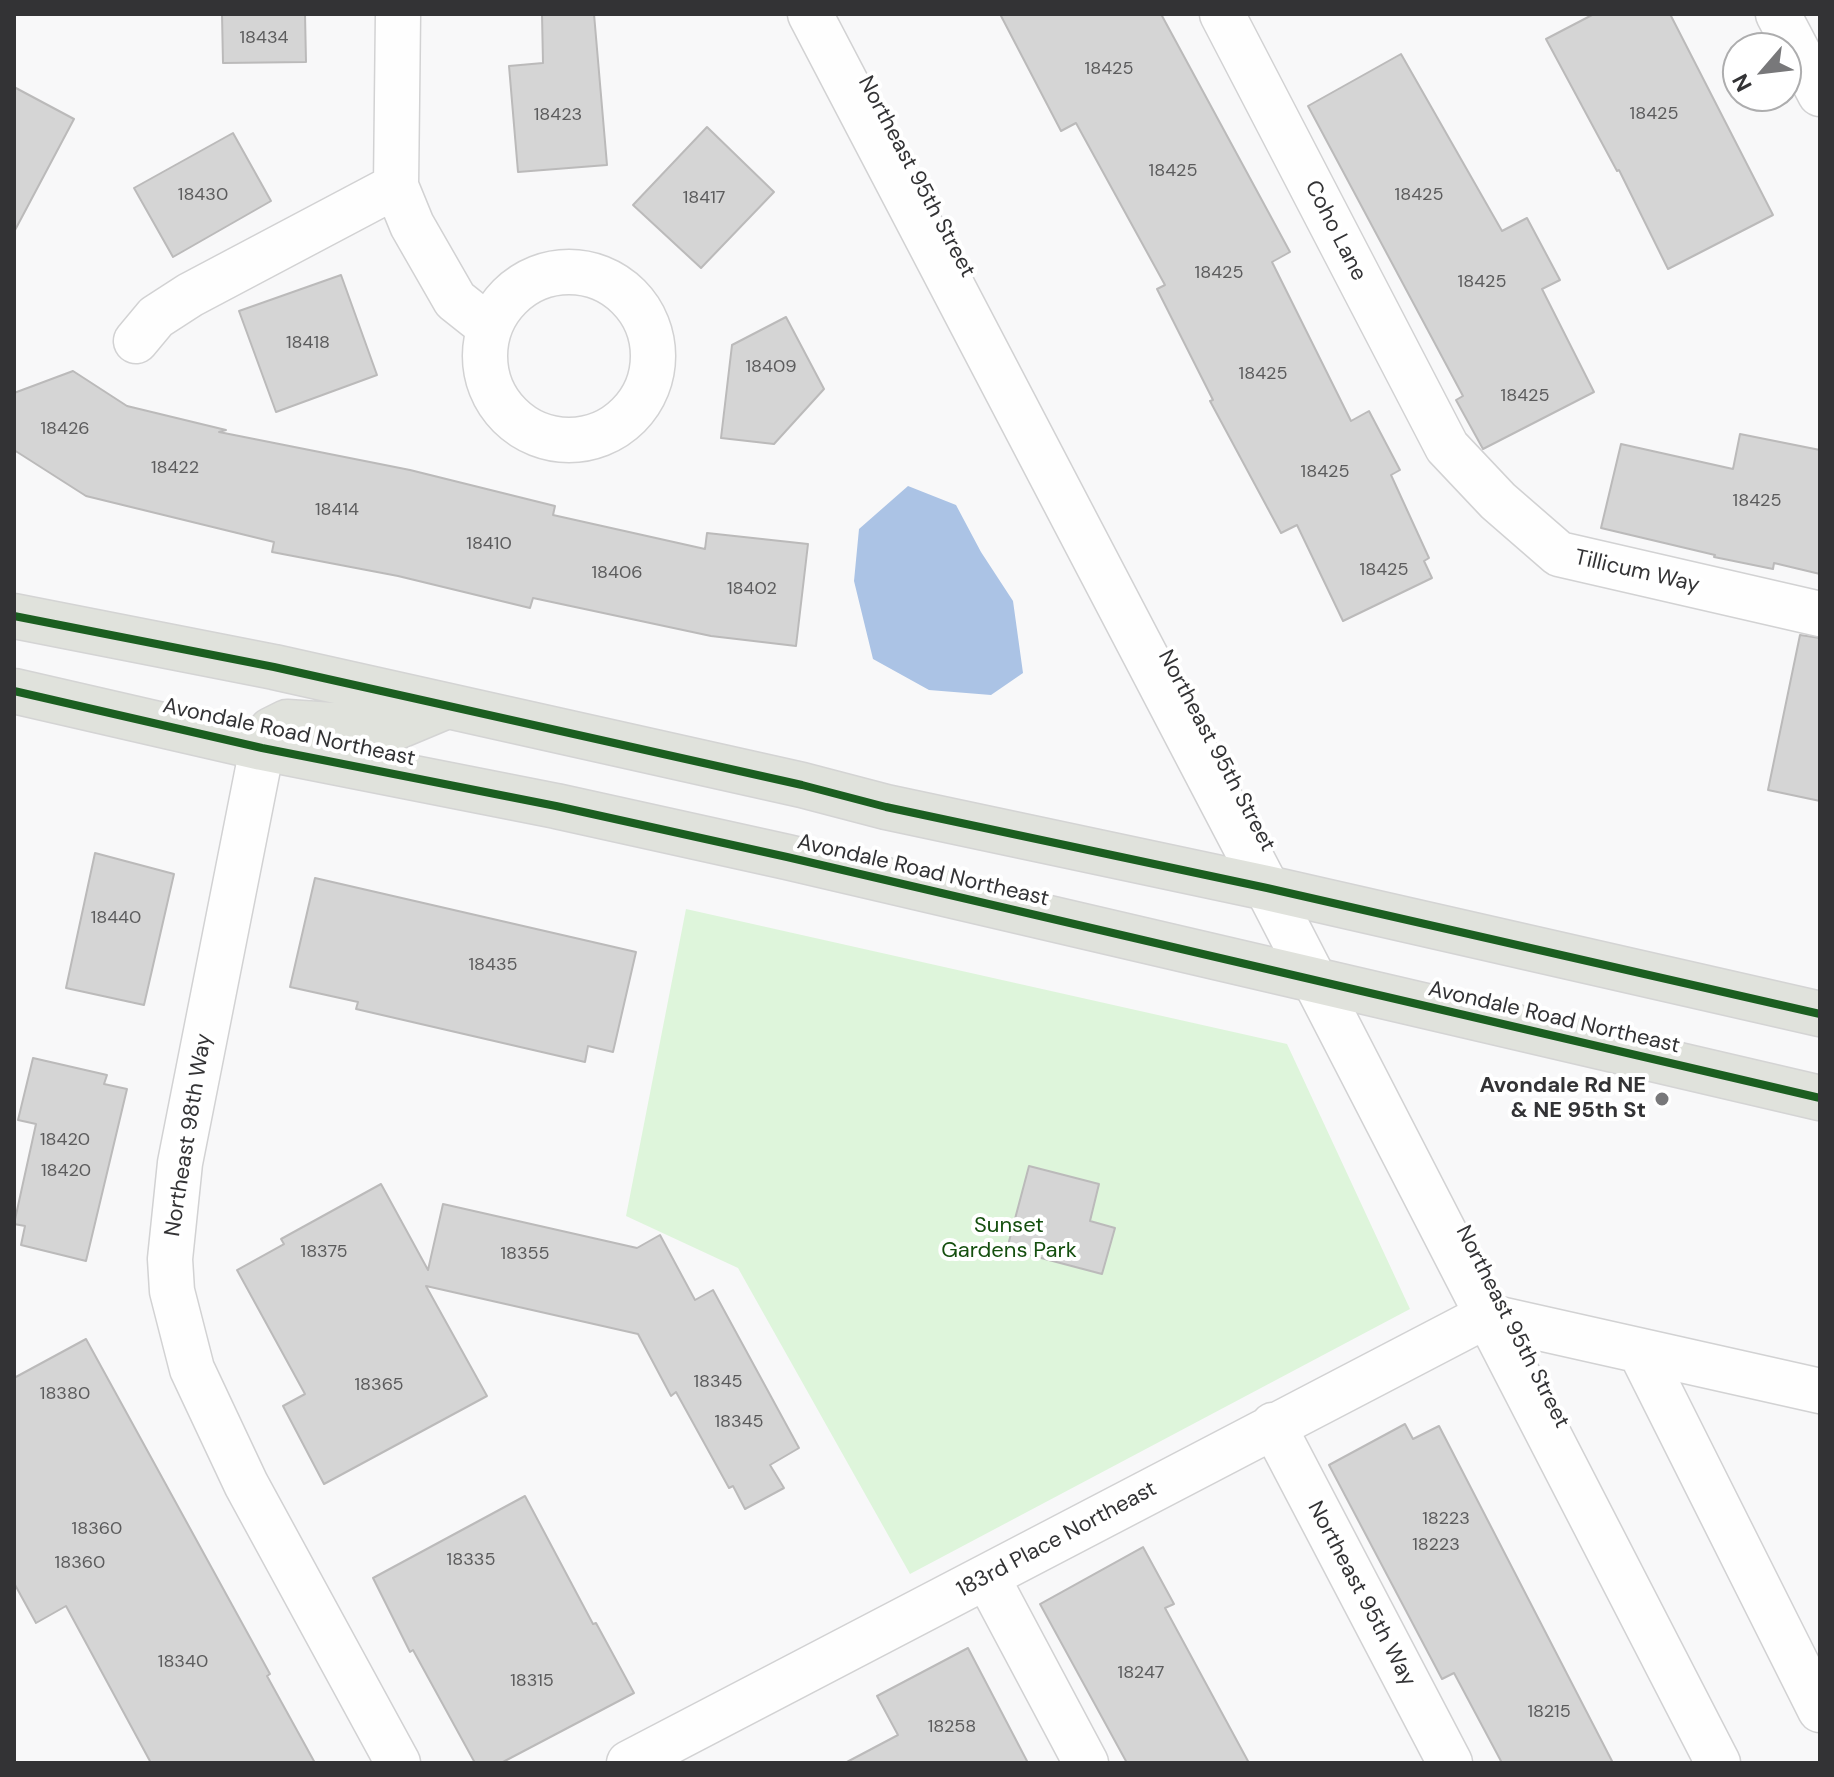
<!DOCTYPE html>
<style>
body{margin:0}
#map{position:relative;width:1834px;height:1777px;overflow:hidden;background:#f8f8f9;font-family:"DM Sans",sans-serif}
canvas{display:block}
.frame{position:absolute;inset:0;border:16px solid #333335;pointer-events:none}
.north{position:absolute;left:1722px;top:32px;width:80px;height:80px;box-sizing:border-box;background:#fff;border:2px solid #adadae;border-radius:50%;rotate:242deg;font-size:22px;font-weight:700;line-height:32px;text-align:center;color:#333335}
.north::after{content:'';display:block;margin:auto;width:28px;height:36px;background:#78787a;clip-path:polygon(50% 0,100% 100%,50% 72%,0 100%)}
</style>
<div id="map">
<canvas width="1834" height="1777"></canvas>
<div class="frame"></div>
<div class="north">N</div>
</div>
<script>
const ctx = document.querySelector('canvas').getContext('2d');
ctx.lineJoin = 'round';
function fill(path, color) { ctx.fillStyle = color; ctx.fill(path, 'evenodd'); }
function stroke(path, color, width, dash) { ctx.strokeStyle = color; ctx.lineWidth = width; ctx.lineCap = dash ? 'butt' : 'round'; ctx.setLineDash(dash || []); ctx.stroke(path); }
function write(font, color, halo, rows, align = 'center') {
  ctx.font = font + ' "DM Sans",sans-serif'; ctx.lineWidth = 8; ctx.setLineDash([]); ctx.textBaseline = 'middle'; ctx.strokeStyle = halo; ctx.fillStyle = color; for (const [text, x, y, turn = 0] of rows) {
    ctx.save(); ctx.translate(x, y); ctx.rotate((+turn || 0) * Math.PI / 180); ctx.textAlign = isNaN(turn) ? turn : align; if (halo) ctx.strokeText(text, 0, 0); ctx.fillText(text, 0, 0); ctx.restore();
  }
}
fill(new Path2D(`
 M686,909L1287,1044L1410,1309L910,1574L738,1268L626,1216Z`), '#def5db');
fill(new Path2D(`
 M908,486L956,505L981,552L1013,601L1023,673L991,695L929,690L873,659L854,581L859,529Z`), '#abc3e5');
const building = new Path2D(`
 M222,14H305L306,62L223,63Z
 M542,14H594L607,165L518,172L509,66L543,63Z
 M1000,14H1161L1290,252L1272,262L1351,421L1369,411L1400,470L1391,475L1429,558L1424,561L1432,578L1343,621L1297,525L1281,533L1210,401L1213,400L1157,289L1165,285L1076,123L1061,131Z
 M1594,14H1670L1773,215L1668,269L1619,170L1617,171L1546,39Z
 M1401,54L1502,231L1527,218L1560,280L1542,289L1594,392L1483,449L1456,400L1463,396L1308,106Z
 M14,87L74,119L14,232Z
 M707,127L774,192L701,268L633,205Z
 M233,133L271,201L173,257L134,188Z
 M341,275L377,375L276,412L239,311Z
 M786,317L824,389L774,444L721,438L732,345Z
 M73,371L127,406L226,430L219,432L410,470L555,506L553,515L705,549L707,533L808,544L796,646L711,636L533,598L530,608L398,576L272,552L274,542L86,496L14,450V393Z
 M1740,434L1820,450V574L1774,563L1773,569L1714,557L1715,555L1601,528L1621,444L1733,469Z
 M1800,635L1820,638V801L1768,790Z
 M95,853L174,874L144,1005L66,988Z
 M315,878L636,952L613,1052L588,1046L585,1062L356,1009L358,1002L290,987Z
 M33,1058L107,1075L104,1084L127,1089L86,1261L21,1245L25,1226L14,1224L36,1124L18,1120Z
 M1029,1166L1099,1184L1090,1221L1115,1228L1102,1274L1007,1249Z
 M381,1184L428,1270L443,1204L637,1248L660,1235L695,1300L713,1290L799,1448L770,1465L784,1488L745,1509L733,1486L729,1488L676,1392L671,1396L638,1334L426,1286L487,1396L324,1484L283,1406L305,1394L237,1270L284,1244L281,1239Z
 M86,1339L270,1674L267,1676L315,1763H151L66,1606L36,1623L14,1583V1378Z
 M1405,1424L1413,1439L1439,1426L1613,1763H1502L1454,1673L1442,1679L1329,1465Z
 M525,1496L593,1624L596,1623L634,1693L501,1763H475L413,1650L410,1652L373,1578Z
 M1143,1547L1174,1604L1165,1608L1249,1763H1127L1040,1604Z
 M968,1648L1028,1763H845L898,1735L877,1696Z`);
fill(building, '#d5d5d5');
stroke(building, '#bbbaba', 2);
const minor = new Path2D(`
 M398,14L396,186L412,225L455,300L489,327
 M810,14L1267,888L1718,1763
 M1222,14L1447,447L1498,501L1559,554L1820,614
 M1778,14L1820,94
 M485 356a84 84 0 1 1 168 0a84 84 0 1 1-168 0Z
 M136,341L156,317L190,295L396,186
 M262,748L180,1163L170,1259L172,1291L192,1369L246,1484L398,1763
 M1640,1351L1820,1710
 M1273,1425L1450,1763
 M987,1577L1086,1763
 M629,1763L1486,1316L1820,1391`);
const major = new Path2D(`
 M14,616L274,667L802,785L886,807L1267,888L1820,1014
 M14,691L262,748L556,806L787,857L1820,1098
 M262,748L271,730L287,722L392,729L447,706`);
stroke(minor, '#d2d2d3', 47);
stroke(major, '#d4d4d4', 47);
stroke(minor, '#fefefe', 44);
stroke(major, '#e0e2dc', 44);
stroke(new Path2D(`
 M14,616L274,667L802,785L886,807L1267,888L1820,1014
 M14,691L262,748L556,806L787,857L1820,1098`), '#1b5e20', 8);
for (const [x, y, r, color] of [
 [1662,1099,8,"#78787a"]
]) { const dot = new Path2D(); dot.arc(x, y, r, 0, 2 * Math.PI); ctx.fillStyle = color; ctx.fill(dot); stroke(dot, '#fff', 3); }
write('18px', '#5c5c5d', null, [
 ["18434",264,38],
 ["18425",1109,69],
 ["18425",1654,114],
 ["18423",558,115],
 ["18425",1173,171],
 ["18430",203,195],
 ["18425",1419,195],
 ["18417",704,198],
 ["18425",1219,273],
 ["18425",1482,282],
 ["18418",308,343],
 ["18409",771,367],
 ["18425",1263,374],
 ["18425",1525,396],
 ["18426",65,429],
 ["18422",175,468],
 ["18425",1325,472],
 ["18425",1757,501],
 ["18414",337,510],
 ["18410",489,544],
 ["18425",1384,570],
 ["18406",617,573],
 ["18402",752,589],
 ["18440",116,918],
 ["18435",493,965],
 ["18420",65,1140],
 ["18420",66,1171],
 ["18375",324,1252],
 ["18355",525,1254],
 ["18345",718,1382],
 ["18365",379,1385],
 ["18380",65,1394],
 ["18345",739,1422],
 ["18223",1446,1519],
 ["18360",97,1529],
 ["18223",1436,1545],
 ["18335",471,1560],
 ["18360",80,1563],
 ["18340",183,1662],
 ["18247",1141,1673],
 ["18315",532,1681],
 ["18215",1549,1712],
 ["18258",952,1727]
]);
write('22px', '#333335', '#fff', [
 ["Northeast 95th Street",916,177,62],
 ["Coho Lane",1335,231,63],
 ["Tillicum Way",1637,572,13],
 ["Avondale Road Northeast",289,733,12],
 ["Northeast 95th Street",1216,751,62],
 ["Avondale Road Northeast",923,871,13],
 ["Avondale Road Northeast",1554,1018,13],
 ["Northeast 98th Way",189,1135,-81],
 ["Northeast 95th Street",1512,1327,63],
 ["183rd Place Northeast",1057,1540,-28],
 ["Northeast 95th Way",1361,1594,62]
]);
write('bold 22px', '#333335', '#fff', [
 ["Avondale Rd NE",1646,1086],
 ["& NE 95th St",1646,1111]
], 'right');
write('22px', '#154f0f', '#fff', [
 ["Sunset",1009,1226],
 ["Gardens Park",1009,1251]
]);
</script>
